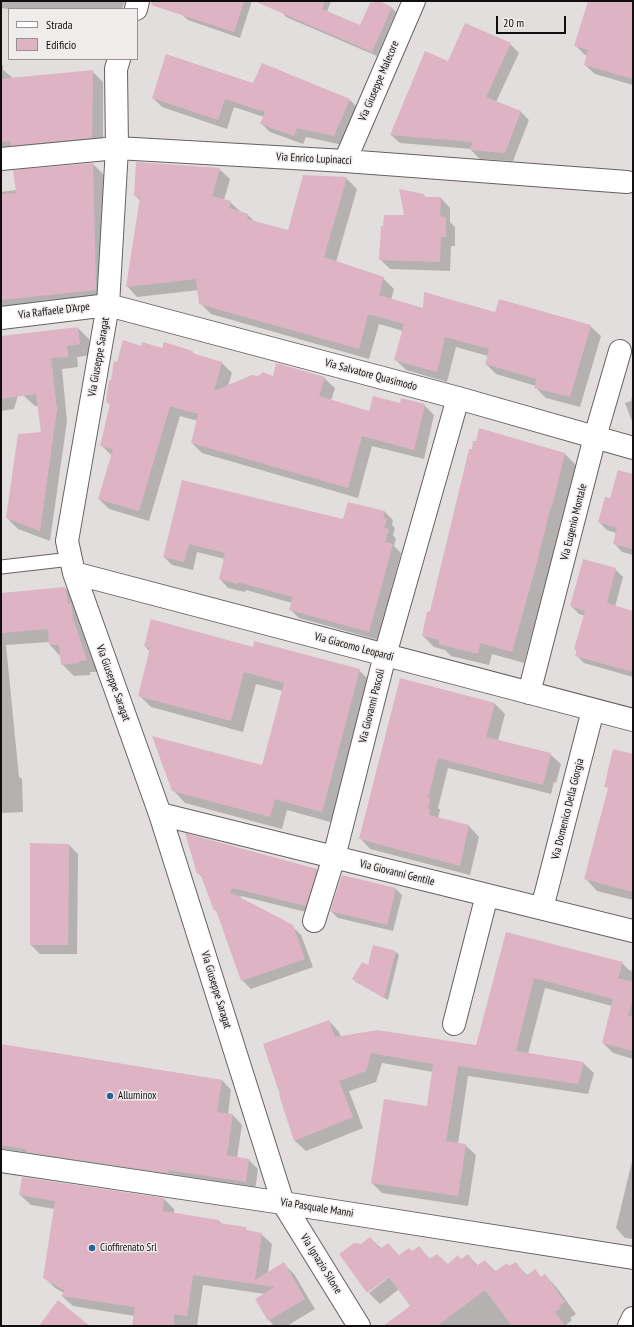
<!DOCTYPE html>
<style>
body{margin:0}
#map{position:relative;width:634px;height:1327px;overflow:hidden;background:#e3dede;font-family:"PT Sans Narrow",sans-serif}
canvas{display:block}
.frame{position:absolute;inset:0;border:2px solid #100e0e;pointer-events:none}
.legend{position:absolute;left:8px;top:8px;width:130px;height:52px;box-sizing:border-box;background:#f1ecec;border:1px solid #979393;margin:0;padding:5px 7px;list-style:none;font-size:12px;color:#100e0e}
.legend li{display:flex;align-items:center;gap:8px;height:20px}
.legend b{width:20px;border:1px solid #979393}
.scale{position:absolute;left:496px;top:16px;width:70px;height:18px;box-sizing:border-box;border:2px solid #100e0e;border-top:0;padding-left:5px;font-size:12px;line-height:14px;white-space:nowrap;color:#100e0e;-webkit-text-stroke:3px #f1ecec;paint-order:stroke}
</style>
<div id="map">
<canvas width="634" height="1327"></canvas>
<div class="frame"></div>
<ul class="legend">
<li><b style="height:5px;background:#fff"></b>Strada</li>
<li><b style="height:11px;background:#deb4c5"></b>Edificio</li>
</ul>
<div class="scale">20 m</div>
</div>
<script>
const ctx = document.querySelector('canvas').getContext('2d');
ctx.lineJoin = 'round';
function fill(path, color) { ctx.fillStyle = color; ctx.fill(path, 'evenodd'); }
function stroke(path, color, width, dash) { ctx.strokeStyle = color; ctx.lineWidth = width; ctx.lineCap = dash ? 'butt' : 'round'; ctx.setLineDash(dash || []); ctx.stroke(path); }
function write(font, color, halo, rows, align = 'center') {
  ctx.font = font + ' "PT Sans Narrow",sans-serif'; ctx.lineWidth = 3; ctx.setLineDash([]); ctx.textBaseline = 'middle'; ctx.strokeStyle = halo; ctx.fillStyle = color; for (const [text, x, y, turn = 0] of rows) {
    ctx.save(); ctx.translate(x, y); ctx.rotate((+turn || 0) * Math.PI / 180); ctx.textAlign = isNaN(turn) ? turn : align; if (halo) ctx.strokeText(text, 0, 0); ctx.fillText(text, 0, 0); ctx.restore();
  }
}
fill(new Path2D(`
 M1,1H125L122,9H9L1,8Z
 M185,1H252L240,38L188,20L181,14Z
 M286,1H331L327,12L360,27L370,4L377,1L391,7L396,12L377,56L286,17L282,12Z
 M589,1H633V85L595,74L585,65L588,56L585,55L575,45Z
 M510,44L519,53L496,102L520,111L529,120L513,161L480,159L471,150V149L400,143L391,135L448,62Z
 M1,64L3,66V70L13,78L92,71L103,82V149L1,154Z
 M262,64L350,100L359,109L343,145L306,137L303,144L270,132L261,123L264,117L234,107L227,129L162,107L153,98L254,84Z
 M93,164L104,175L107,301L1,312V192L16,190Z
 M219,169L230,179L224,200L230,202L241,212L247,214L255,222L288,231L346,178L357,189L336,262L383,278L394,289L391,300L424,309L496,314L590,326L601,336L580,407L546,398L535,387L536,386L496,374L486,364L488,356L456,347L447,382L406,370L395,359L403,331L379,324L369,359L211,314L200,303L199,290L137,297L127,286L140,201L135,195Z
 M424,195L426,198H441L450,208V222L455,227V246H451L450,271L390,269L380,259L405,216Z
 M78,328L89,339L90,355L77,357L78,367L62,369L67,421L50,541L18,529L7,518L42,433L39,406H35L24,396L20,389L14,409L1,411V337Z
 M141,347L192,352L196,355L222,363L232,373L228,386L274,377L324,378L335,388L331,401L370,412L401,404L424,405L434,415L424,459L372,446L358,498L202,453L192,443L198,421L180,416L149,521L109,509L99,499L112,456L101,445L111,406L107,402L118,363Z
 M633,393V424L625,403L631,401Z
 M564,453L576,465L563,517H562L548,574L524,663L492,654L489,665L451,656L445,650L434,647L423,636L431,612Z
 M633,475V555L622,552L614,543L616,533L607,530L599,522L611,500Z
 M183,481L344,520L349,503L385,512L393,520L392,525L395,528L393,535L396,539L394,546L401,553L378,640L299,618L291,610L292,603L246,590L245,592L228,588L220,579L225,559L197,552L193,570L172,565L164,557Z
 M615,569L623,577L615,607L633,612V677L584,663L576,655L577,651L575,649L585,616L579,614L571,606Z
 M65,588L77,600L98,672H90V675L74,676L62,664L61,657L50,645L49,642L6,645L19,777L22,779L23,812L1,813V594Z
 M145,646L254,648L359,670L371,682L334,823L287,810L282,829L185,803L173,790L263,766L283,691L256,684L243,732L151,707L139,695L150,652Z
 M401,679L495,704L505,714L498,741L550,754L561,764L556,783L554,782L551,794L448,768L438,808L440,810L438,819L469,826L479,837L470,875L370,849L360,838Z
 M633,831V900L597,891L586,879Z
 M187,835L317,870L325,879L314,914L241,896L240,898L292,926L301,935L313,967L251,989L242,980L219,914L215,910L203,878L198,873Z
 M69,845L78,854L77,954H40L31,945Z
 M396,889L402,895L393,931L338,918L331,911Z
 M506,933L622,963L629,970L633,971V1059L613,1053L603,1043L612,1006L545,988L528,1054L583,1063L594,1073L588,1094L468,1076L458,1144L465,1145L476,1155L468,1206L382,1193L372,1183L428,1107L433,1072L382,1063L376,1082L349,1091L363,1128L306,1151L295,1141L281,1096L329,1021L339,1032L341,1037L477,1046Z
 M396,952L399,955L388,1000L356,982L353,979L368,967Z
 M1,1045L222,1080L231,1090L228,1114L233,1115L242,1125L237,1158L249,1160L258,1169L255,1191L1,1152Z
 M633,1157V1239L625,1238L616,1228Z
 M23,1178L164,1199L174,1209V1214L219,1221L223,1225L245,1228L249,1232L261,1234L272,1244L268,1273L284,1264L294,1274L315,1309L287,1326H274L269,1320L265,1294L203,1285L197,1326H133L135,1316L73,1306L62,1296L64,1293L55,1288L44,1277L55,1209L31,1205L20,1195Z
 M370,1238L382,1249L400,1256L412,1252L419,1247L430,1259L448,1265L461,1260L468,1255L478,1266L485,1261L496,1272L510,1267L515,1263L527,1275L535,1270L542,1278L545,1275L557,1288L576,1314L570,1318L572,1320L566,1325L567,1326H388L412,1306L399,1289L380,1304L369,1293L393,1274L392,1273L368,1290V1292L340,1254L361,1245Z`), '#0003');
fill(new Path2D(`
 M152,1H244L234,32L151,5Z
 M254,1H325L322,9L360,25L370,3L379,1L392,7L372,52Z
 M588,1H633V79L584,65L588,50L574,46Z
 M465,23L511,43L486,97L521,111L505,153L470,150L473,142L390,135L425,51L448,61Z
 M166,54L253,83L262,63L350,99L334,136L297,128L294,136L260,124L265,112L225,99L218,120L152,98Z
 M93,70L92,138L11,146L10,141L1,142V79Z
 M136,162L220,168L212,196L231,201L229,208L248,214L247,219L288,230L303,175L347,177L324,257L384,277L379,295L423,308L424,292L495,312L499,299L591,325L570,397L534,388L537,379L485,364L489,349L445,337L437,372L394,360L404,324L368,314L359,349L199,304L196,279L126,287L140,197L134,196Z
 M93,163L96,290L1,300V194L16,193L13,170Z
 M399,189L424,194V197H441L440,216L446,217V237H441L440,262L379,260L381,226H383L384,215H404Z
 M78,327L80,344L67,346L68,357L51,358L57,409L40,531L6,518L18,434L41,432L36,394L1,399V336Z
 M123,340L141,346L142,342L162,348L164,342L193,351L192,353L222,362L214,391L252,375L258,376L263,372L273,376L276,363L325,377L319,396L369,411L373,396L400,403L401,398L425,404L414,450L362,436L348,488L191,443L198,414L170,406L139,511L98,499L113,449L100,446L110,404L106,402L109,380H111L114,361L117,362Z
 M479,428L565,453L552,506H551L537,562L512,652L480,643L478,654L438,644L439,640L422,636L427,612L430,611L469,449H472L473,441H476Z
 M618,470L633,474V549L613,544L617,528L598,522L605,497L610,498Z
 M182,480L343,519L348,502L385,511L383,518L387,519L384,528L389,529L385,542L393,544L369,632L289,610L293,597L237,582V584L219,579L225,553L189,544L184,562L163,557Z
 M583,559L616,568L607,603L633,611V672L575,656L577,650L574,649L585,611L570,606Z
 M65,587L68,604L71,603L73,619L87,660L79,661V663L61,665L59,645H49L48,629L1,633V593Z
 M151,619L253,647L254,641L360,669L322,812L275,799L270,817L172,791L152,736L262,765L284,683L244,672L231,721L138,696L150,648L144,646Z
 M400,678L495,703L486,737L551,753L543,785L438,758L428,798L430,799L428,809H430L429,815L469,825L460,866L359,839Z
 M613,749L633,754V892L584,879L608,788L604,787Z
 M185,833L317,869L306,906L232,888L230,892L293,925L305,959L241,981L216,910L214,911L200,873L197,874Z
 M30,843L69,844L68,945H30Z
 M342,875L396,888L387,925L330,911Z
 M506,932L623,962L618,978L633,982V996L628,1016L633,1017V1051L602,1043L613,999L534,978L516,1051L584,1062L578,1084L458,1066L446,1141L466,1144L458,1196L371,1183L384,1099L427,1106L433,1064L371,1053L366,1071L339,1081L353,1117L294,1141L279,1095H280L263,1044L329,1020L335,1037L377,1030L476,1045Z
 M373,945L396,951L384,998L352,979L362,962L368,965Z
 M1,1044L222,1080L217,1112L233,1114L227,1155L249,1159L246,1182L168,1170V1173L26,1152V1149L1,1145Z
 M22,1177L164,1198L163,1211L219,1220V1223L246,1227V1230L262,1233L255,1280L284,1262L305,1299L268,1321L255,1299L275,1287L193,1275L187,1316L174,1314V1326H132L135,1307L61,1296L65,1291L43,1278L55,1201L19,1195Z
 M370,1237L380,1249L388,1243L399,1255L409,1248L412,1251L419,1246L429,1259L437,1254L448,1264L458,1255L461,1259L468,1254L476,1266L485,1260L494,1272L507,1263L509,1266L516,1262L526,1276L535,1269L541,1277L545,1274L565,1302L559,1306L561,1308L555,1312L565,1326H512L485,1290L437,1326H383L410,1306L389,1277L367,1293L339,1254L354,1243L361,1244Z
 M58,1300L90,1326H39Z`), '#deb4c5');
const service = new Path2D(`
 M1,567L71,559`);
const minor = new Path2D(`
 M136,9L138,1
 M119,59L116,69L117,148L108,305L67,541L74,573L160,814L283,1203L359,1326
 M1,159L117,148L345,161L627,182
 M345,161L414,1
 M1,318L108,305L458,398L633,448
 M74,573L633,720
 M529,693L595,437L620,351
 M160,814L633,931
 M542,908L593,710
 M314,921L334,857L385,655L458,398
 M454,1024L487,895
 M1,1161L283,1203L633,1258
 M629,1326L633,1318`);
stroke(service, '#666161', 15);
stroke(minor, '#666161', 24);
stroke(service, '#fff', 13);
stroke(minor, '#fff', 22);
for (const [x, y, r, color] of [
 [110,1096,4,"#29629a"],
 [92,1248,4,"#29629a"]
]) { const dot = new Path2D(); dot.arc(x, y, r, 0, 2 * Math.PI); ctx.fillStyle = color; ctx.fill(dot); stroke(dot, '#f1ecec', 1.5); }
write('11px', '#100e0e', '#f1ecec', [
 ["Via Giuseppe Malecore",379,81,-67],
 ["Via Enrico Lupinacci",314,159,3],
 ["Via Raffaele D'Arpe",54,311,-7],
 ["Via Giuseppe Saragat",99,357,-80],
 ["Via Salvatore Quasimodo",371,375,15],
 ["Via Eugenio Montale",574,522,-76],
 ["Via Giacomo Leopardi",354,647,15],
 ["Via Giuseppe Saragat",113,683,70],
 ["Via Giovanni Pascoli",372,706,-76],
 ["Via Domenico Della Giorgia",568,809,-76],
 ["Via Giovanni Gentile",397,873,14],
 ["Via Giuseppe Saragat",216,990,73],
 ["Via Pasquale Manni",317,1208,9],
 ["Via Ignazio Silone",321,1264,58]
]);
write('11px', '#100e0e', '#f1ecec', [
 ["Alluminox",118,1096],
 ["Cioffirenato Srl",100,1248]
], 'left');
</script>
